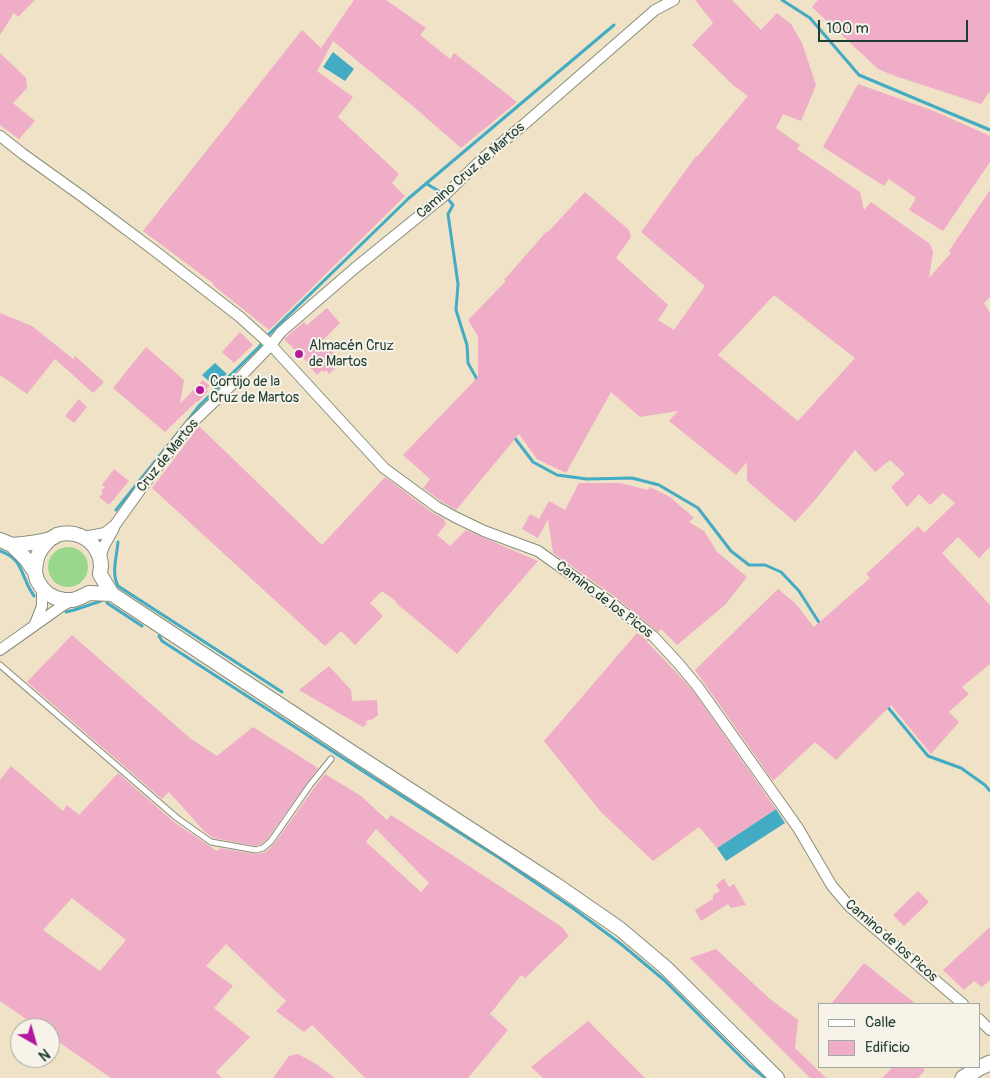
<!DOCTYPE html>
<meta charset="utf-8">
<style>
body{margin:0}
#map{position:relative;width:990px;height:1078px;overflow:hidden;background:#f0e2c6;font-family:Pangolin,sans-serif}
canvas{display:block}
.legend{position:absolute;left:818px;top:1003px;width:162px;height:65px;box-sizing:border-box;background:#f7f3e8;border:1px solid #a1aaa0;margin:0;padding:6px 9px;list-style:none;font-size:15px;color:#1f3d34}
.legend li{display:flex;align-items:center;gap:10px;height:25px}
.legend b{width:25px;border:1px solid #a1aaa0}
.north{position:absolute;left:10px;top:1018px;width:50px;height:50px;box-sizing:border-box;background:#f7f3e8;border:1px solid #a1aaa0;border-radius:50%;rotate:142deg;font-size:14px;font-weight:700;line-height:20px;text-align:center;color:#1f3d34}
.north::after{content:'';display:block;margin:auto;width:18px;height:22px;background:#b5179e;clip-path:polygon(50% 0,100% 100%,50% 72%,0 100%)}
.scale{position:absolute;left:818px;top:20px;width:150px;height:22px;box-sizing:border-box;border:2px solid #1f3d34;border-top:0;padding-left:6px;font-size:15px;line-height:18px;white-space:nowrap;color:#1f3d34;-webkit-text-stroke:4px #f7f3e8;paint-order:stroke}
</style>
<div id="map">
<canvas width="990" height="1078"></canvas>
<ul class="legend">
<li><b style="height:6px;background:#fff"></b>Calle</li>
<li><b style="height:14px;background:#efadc7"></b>Edificio</li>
</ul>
<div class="north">N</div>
<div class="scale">100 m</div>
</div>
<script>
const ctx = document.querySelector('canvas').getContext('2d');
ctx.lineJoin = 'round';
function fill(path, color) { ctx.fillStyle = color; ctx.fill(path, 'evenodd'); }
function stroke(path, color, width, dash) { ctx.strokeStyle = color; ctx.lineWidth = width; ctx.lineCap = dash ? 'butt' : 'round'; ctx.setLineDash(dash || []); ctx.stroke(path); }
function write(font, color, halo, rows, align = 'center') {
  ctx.font = font + ' Pangolin,sans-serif'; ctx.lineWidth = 4; ctx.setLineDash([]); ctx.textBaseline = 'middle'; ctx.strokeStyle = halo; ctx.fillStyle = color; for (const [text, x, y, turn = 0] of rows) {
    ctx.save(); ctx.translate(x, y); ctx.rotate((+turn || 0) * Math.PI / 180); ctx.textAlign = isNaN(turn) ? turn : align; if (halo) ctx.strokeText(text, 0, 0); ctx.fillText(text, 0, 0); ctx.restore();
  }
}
fill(new Path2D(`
 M48 567a20 20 0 1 1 40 0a20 20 0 1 1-40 0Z`), '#99d78c');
fill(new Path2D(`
 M333,52L354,69L345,81L323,67Z
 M215,363L227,374L213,385L202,375Z
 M776,809L785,823L726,861L717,848Z`), '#44abc4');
stroke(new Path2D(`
 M782,0L810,18L859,75L990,130
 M427,184L442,193
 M448,199L453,205L448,214L458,284L456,310L467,345L468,363L478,381
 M185,424L199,406L259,347L268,335L409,198L614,25
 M514,437L533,462L557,475L587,479L632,478L659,485L698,508L731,551L749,565H765L781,572L799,591L820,624
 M116,510L181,429
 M118,542C117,556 111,573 118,586L282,692
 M0,551C18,558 19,565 26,581C28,587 31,591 34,596
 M107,603L142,626
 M66,612L74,610L101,601
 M159,636L162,641L386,786L498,857L574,909L621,944L664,980L749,1065L764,1077
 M886,705L928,756L961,768L985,785L990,791`), '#44abc4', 3);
fill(new Path2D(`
 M0,0H35L18,17L14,13L0,35Z
 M354,0H386L426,28L420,35L450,59L454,53L517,102L461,148L414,107L333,41L317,71L353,97L338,117L399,174L392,183L405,196L269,330L213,285L214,284L143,231L302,30L321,48Z
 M695,0H732L761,30L777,13L791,24L802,43L816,85L801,121L783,114L776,128L800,145L797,149L860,192L864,210L871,202L930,244L933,252L929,278L951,253L949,251L990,190V297L984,303L990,313V547L979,558L958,537L942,553L990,605V664L962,687L969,694L949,712L959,722L931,754L891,705L836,760L815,742L773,781L695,670L778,589L795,603L814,627L870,578L866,574L918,526L924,533L955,503L943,493L930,505L919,494L907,507L891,487L905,474L890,460L875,472L855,450L815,500L795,522L747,481V462L736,475L669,421L678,411L640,417L611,392L566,473L537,459L519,434L456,510L441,501L423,488L430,479L403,455L478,377V336L468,320L506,281L504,280L547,231L548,232L585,192L629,230L631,237L616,258L668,305L658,320L674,330L705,286L641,232L696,156L697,157L748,96L733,85L692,45L713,23ZM774,295L855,358L798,421L718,355Z
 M818,0H990V91L981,104L895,76L878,69L812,7Z
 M0,53L26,78L27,88L13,103L35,121L19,139L0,125Z
 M858,84L934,111L990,136V162L943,231L909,210L916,198L889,179L884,186L823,147Z
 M327,308L340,323L322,341L342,361L329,374L326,370L324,372L322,370L317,375L307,364L308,363L284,339L304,322L307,325Z
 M0,313L32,326L73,359L75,356L104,382L93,393L55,359L27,394L0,375Z
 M240,332L253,345L234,363L222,352Z
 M146,347L184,380L180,404L203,380L210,386L206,389L208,391L198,402L197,401L165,432L113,388Z
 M79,399L87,407L74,423L65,416Z
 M199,426L322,545L385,477L433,513L444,519L446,524L437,535L450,546L466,530L538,561L457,654L396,603L397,602L382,591L370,603L383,616L355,645L341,631L325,646L152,488Z
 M114,469L129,481L109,505L99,497L103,493L101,491L105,487L102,485Z
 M579,483H620L648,490L650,487L670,497L694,518L689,522L704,531L717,552L747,577L725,605L677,645L661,629L658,632L614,596L553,553L548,519L538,538L522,529L530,514L539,519L549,501L565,510Z
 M637,633L648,641L647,642L676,672L693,691L776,809L717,848L699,827L653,861L601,812L544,741Z
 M72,635L190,738L217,756L253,727L318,768L268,838L261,844L256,846L213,838L205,832L169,792L162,799L27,682Z
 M329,666L351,690L352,701L377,700L378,715L373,719L366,721L367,724L363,727L299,690Z
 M11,766L63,811L67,805L79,815L118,773L174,822L217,851L220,849L219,848L256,854L266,852L274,844L314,788L325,774L361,796L387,820L391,815L562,927L569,936L525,978L521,975L490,1014L508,1030L468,1078H365L312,1025L304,1032L276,1011L286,1001L226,944L206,966L233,986L214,1008L250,1037L216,1072L222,1078H111L50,1036V1028H39L0,1001V780ZM376,829L429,883L421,892L366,842ZM72,898L126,940L100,971L43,930Z
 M724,878L729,887L734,884L746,905L731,908L728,904L701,921L695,910L713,899V895L720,891L716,885Z
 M918,891L929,902L904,926L893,915Z
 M990,927V980L982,987L974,981L964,990L943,970Z
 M716,949L770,999L798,1020L795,1048L826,1078H810L690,958Z
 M864,963L916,1004H831Z
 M588,1021L645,1078H543L531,1067Z
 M298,1054L316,1064L335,1078H273L289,1056Z
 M893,1067H921L925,1070L918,1078H882Z`), '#efadc7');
const service = new Path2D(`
 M0,665L177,818L211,842L256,850L263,848L271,841L310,785L331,759`);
const minor = new Path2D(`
 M0,136L23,154L83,197L155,251L240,317L271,345L384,468L437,507L455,517L484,531L538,551L614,605L654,637L678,663L698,687L798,828L832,886L850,907L963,1004
 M84,537L105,533L115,525L143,486L189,426L243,374L271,345L281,332L355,268L445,195L483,158L521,127L655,10L674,0
 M100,558L104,546L114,528
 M35,624L42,606V588
 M0,650L62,606L71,601
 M979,1019L990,1030`);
const secondary = new Path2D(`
 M0,540L12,545L26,559L35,572L37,580L42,588L48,594L56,598L65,600H73L81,597L89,593L112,594
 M12,545C24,544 36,543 47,540C51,539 54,537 57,535C73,530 90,537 97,551C100,556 101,561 101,566C101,569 100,571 100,574C101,577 110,590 112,594L353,753L555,884L620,929L665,967L777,1078
 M35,572C36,557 38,551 49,540`);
const primary = new Path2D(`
 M963,1078L979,1068L990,1063`);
stroke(service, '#88907d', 7);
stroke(minor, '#88907d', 12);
stroke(secondary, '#88907d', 16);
stroke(primary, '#88907d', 17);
stroke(service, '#fff', 5);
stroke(minor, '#fff', 10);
stroke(secondary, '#fff', 14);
stroke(primary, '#fff', 15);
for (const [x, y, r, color] of [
 [299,354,5,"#b5179e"],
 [200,390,5,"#b5179e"]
]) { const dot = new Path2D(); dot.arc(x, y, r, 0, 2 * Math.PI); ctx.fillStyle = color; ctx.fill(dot); stroke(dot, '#f7f3e8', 2); }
write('14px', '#1f3d34', '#f7f3e8', [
 ["Camino Cruz de Martos",471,171,-41],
 ["Cruz de Martos",168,456,-51],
 ["Camino de los Picos",604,600,37],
 ["Camino de los Picos",891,941,41]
]);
write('14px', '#1f3d34', '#f7f3e8', [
 ["Almacén Cruz",309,346],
 ["de Martos",309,362],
 ["Cortijo de la",210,382],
 ["Cruz de Martos",210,398]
], 'left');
</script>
